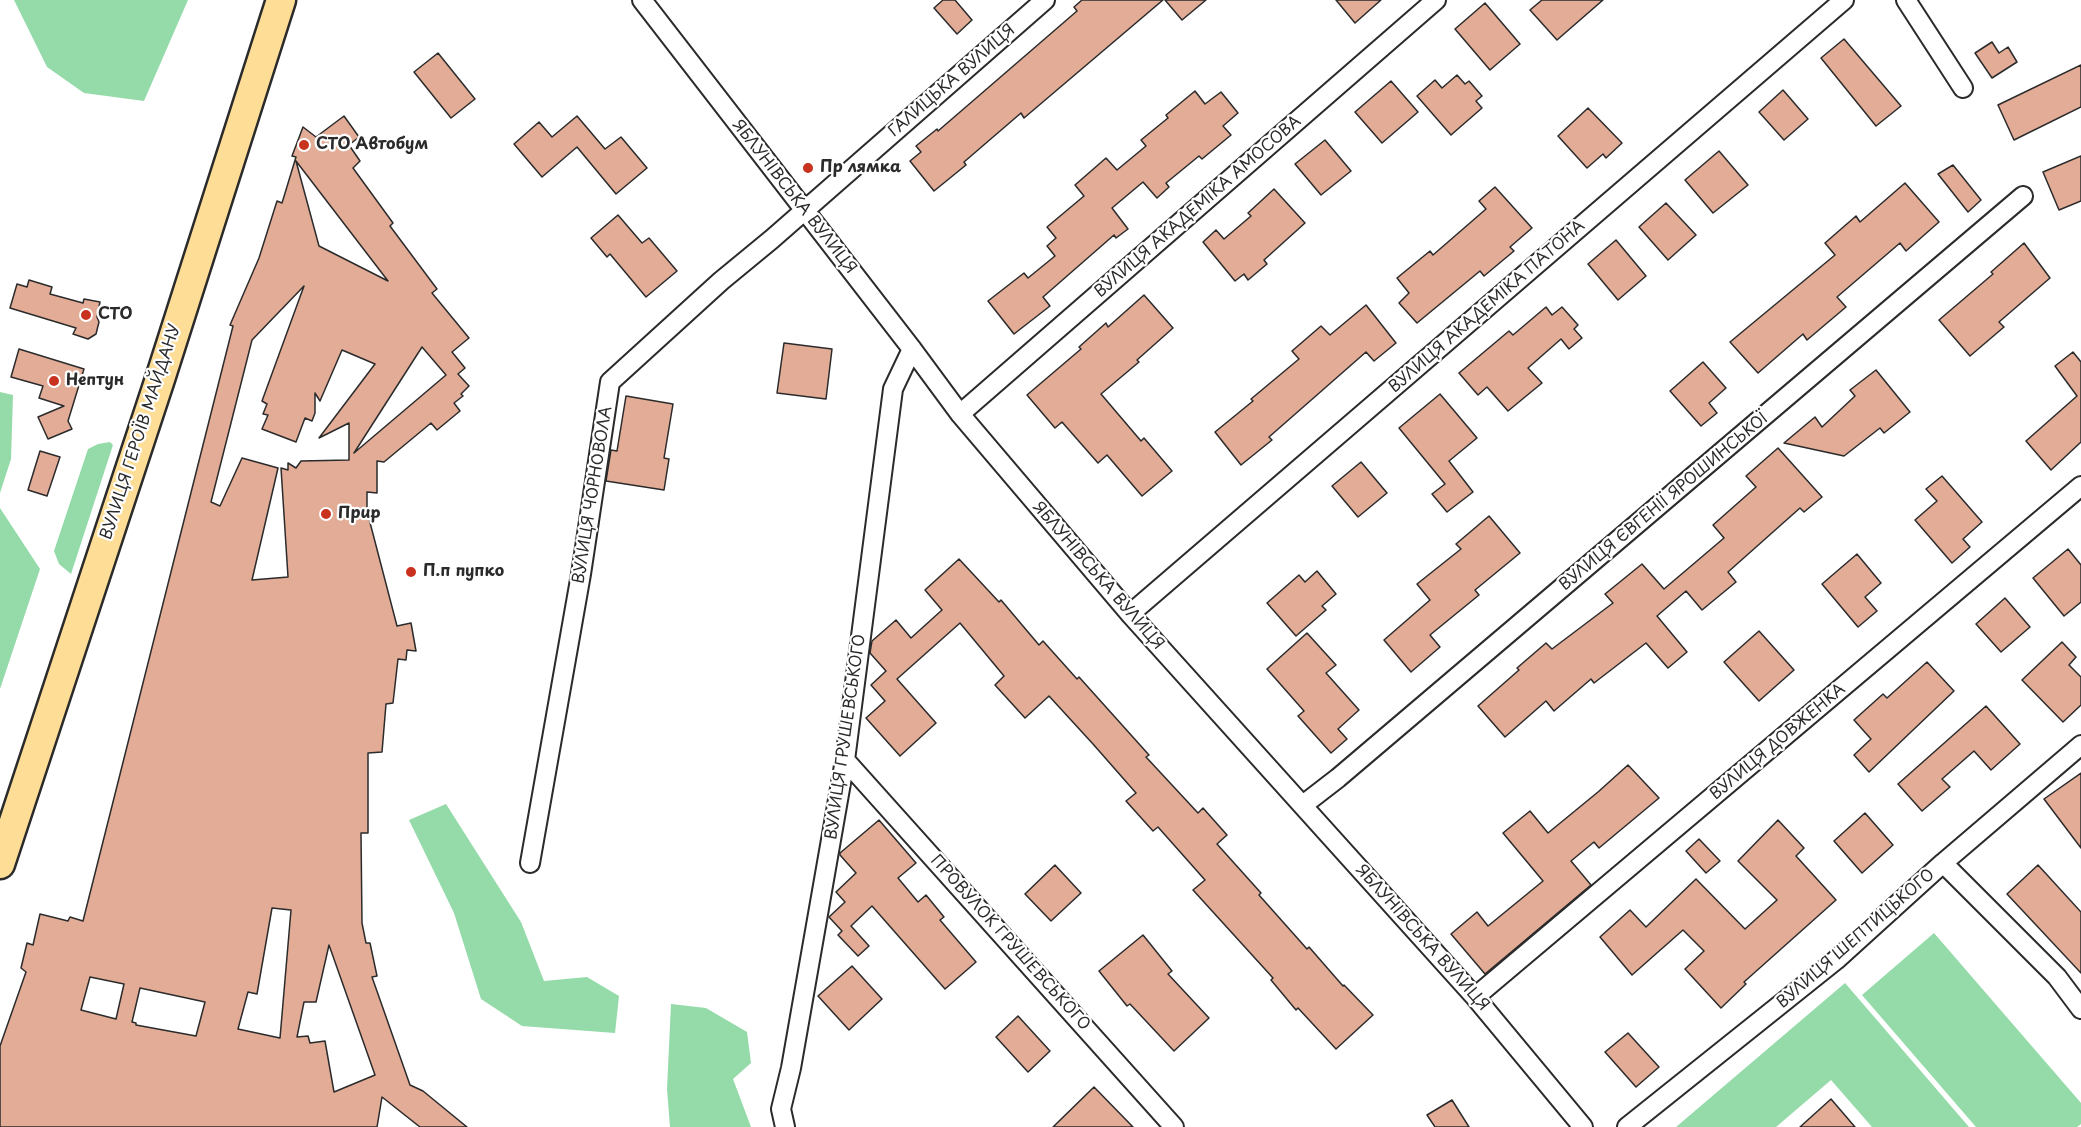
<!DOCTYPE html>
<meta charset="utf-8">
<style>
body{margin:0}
canvas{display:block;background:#fff}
</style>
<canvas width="2081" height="1127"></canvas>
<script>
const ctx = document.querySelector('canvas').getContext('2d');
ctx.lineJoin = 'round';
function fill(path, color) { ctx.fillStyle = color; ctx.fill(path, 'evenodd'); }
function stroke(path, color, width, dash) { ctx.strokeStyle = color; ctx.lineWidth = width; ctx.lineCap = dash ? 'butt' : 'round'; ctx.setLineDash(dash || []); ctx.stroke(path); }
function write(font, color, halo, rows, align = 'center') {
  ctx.font = font + ' "Playpen Sans",sans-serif'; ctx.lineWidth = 4.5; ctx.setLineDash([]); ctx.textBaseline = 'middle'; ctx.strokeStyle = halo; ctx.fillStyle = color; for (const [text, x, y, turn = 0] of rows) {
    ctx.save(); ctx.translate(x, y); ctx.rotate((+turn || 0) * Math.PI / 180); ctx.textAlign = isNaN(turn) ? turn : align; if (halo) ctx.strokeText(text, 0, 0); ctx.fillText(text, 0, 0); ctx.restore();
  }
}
fill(new Path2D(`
 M14,0H188L144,101L84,93L47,67Z
 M0,392L13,395L11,459L0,493Z
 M110,442L113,445L71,574L59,564L54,551L88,449L98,444Z
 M0,508L40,569L0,689Z
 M446,804L521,922L544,981L587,977L619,996L615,1033L522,1026L481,999L454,913L409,820Z
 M1934,933L2081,1103V1124L2077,1127H1976L1862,995Z
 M1845,983L1969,1127H1872L1831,1080L1776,1127H1676Z
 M671,1004L706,1008L747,1032L751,1063L733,1079L751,1127H670L667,1089Z`), '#94dba9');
const building = new Path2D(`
 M943,0H955L972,20L957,34L934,8Z
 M1082,0H1163L1024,118L1021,113L964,162L966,165L934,191L910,161L921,152L916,146L937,129L938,131L1077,11L1074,7Z
 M1165,0H1206L1182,20Z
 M1336,0H1381L1355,23Z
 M1542,0H1603L1557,40L1530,10Z
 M1485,3L1520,44L1490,70L1455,29Z
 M1844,39L1901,106L1876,126L1821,58Z
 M1992,42L1999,53L2008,47L2017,62L1992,78L1975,53Z
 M438,53L475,99L451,118L414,72Z
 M2081,65V107L2014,140L1998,105Z
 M1457,75L1465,84L1469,81L1482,96L1476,101L1482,108L1451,135L1417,96L1435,80L1442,88Z
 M1391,81L1418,112L1382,143L1355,112Z
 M1783,90L1808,119L1784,140L1759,112Z
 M1195,91L1205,104L1221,92L1238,113L1223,126L1231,135L1202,159L1199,156L1166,183L1169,187L1157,198L1143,182L1112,208L1128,229L1116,238L1114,235L1043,297L1050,306L1014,334L988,301L1024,273L1028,278L1055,256L1047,246L1056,238L1047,227L1084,196L1075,185L1106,158L1117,170L1146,146L1141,140L1168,118L1166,115Z
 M1588,108L1622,143L1606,158L1603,154L1587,168L1558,136Z
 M344,116L359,137L349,145L360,161L353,168L393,223L390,226L437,289L432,293L469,338L452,352L465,368L458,374L469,386L461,394L463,396L454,403L460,411L437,430L431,423L384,462L377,461V493L367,492V511L397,626L411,623L416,651L407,650L406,660L398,659L393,703L386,704L382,752L368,753V833H361L362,923L366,943H370L377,976L372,977L410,1085L423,1091L467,1127H420L382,1097L377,1127H0V1046L26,972L21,968L27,943L33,945L40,914L68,921L70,917L83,921L233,326L230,325L259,258L277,201L282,203L296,157L292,156L303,127L316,137ZM296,161L388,281L319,246ZM304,286L262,401L267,404L263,414L268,415L262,429L296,442L305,418L312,421L315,413V393L320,401L342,350L375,364L319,438L349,423V460L301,461L296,468L288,463V470L281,468L288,577L252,580L278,468L242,458L220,506L211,502L252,340ZM422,347L446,375L354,453ZM272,908L291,910L280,1038L238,1029L248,992L257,994ZM329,945L375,1075L334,1092L325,1041L310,1043L308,1036L297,1037L304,1002H316ZM90,977L124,984L116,1019L81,1010ZM140,988L205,1002L196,1036L136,1025V1023L132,1022Z
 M577,116L605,149L621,137L647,168L616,194L577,147L542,177L514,144L539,122L552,137Z
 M1325,140L1351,171L1321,195L1295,164Z
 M1719,151L1748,185L1713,213L1685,180Z
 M2081,156V201L2059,210L2043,172Z
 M1953,165L1981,200L1968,212L1938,174Z
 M1905,183L1939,222L1906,251L1900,243L1837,297L1846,307L1807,340L1803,334L1758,373L1730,342L1835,255L1825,243L1856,216L1860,222Z
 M1495,187L1532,228L1510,247L1514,251L1484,276L1480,271L1417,323L1399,303L1409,293L1397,278L1430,251L1433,255L1486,209L1479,201Z
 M1274,189L1305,223L1264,260L1267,264L1248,280L1244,274L1235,281L1203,242L1216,230L1224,239L1251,216L1248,213Z
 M1666,203L1696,235L1668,260L1639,227Z
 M618,215L642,243L649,238L677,271L646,297L610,254L607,257L591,238Z
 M1616,240L1646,276L1618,300L1588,264Z
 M2024,243L2050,278L1999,322L2004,327L1970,356L1939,320L1993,274L1991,272Z
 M29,280L52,287L50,294L83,303L84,299L100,302L97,317L99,322L96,334L88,339L73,334L76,328L10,308L17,284L27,287Z
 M1144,295L1173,328L1137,360L1139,362L1101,394L1141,441L1144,438L1172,471L1142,496L1107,455L1098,463L1062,422L1055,428L1027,395L1081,349L1079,347L1106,323L1108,327Z
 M1366,305L1396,343L1374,361L1366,352L1269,437L1272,440L1241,465L1215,432L1253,401L1251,399L1299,359L1292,351L1321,326L1330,335Z
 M1546,307L1552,315L1562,307L1578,325L1574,329L1582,338L1569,349L1561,339L1528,368L1542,383L1508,411L1487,387L1478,395L1459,373L1509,331L1513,335Z
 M784,343L832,349L826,399L777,393Z
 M19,349L84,369L68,421L72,429L48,439L38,417L64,406L39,398L43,386L11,377Z
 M2073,352L2081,362V442L2051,470L2026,441L2077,396L2055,366Z
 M1703,362L1726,388L1709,403L1717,413L1701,426L1670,391Z
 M1876,370L1910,412L1884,433L1880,428L1844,456L1784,443L1815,417L1822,427L1855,396L1850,390Z
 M1440,394L1477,438L1449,461L1473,492L1447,512L1432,494L1445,484L1399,428Z
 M626,396L673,404L664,458L669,459L664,490L606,481L611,450L617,451Z
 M1778,448L1822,497L1804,512L1800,508L1728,572L1736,582L1702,610L1686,591L1657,616L1687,652L1668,668L1646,643L1594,683L1591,679L1554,711L1546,701L1505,737L1478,706L1519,670L1517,668L1546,643L1552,649L1613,603L1605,594L1642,564L1664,589L1724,538L1713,525L1756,487L1746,476Z
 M40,451L60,457L47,496L28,490Z
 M1361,462L1387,493L1358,517L1332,486Z
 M1942,476L1982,522L1963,539L1970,547L1952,563L1915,520L1937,501L1926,489Z
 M1489,516L1520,553L1475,590L1479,595L1430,635L1440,647L1411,672L1384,640L1430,600L1417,584L1461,549L1456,544Z
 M2068,549L2081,565V602L2064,616L2033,578Z
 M1857,554L1881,583L1865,597L1877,611L1858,627L1822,584Z
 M959,559L999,602L1001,600L1039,645L1043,641L1077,679L1079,677L1149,755L1146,757L1198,813L1203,808L1227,835L1217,844L1261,893L1259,895L1307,949L1309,947L1343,986L1344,985L1373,1015L1336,1049L1298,1008L1296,1010L1271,980L1273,978L1193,890L1205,880L1158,827L1153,831L1126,801L1136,793L1093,744L1049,696L1025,718L995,685L1004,676L960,623L897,679L936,723L900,756L866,718L885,701L871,685L886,671L870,653L872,641L896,620L911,638L942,610L925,590Z
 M1317,571L1336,594L1322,606L1326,610L1296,636L1267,603L1299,575L1305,582Z
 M2005,598L2030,627L2001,652L1976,624Z
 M1759,631L1794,670L1759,701L1724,662Z
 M1307,633L1336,665L1326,673L1359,710L1338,729L1347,739L1331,753L1298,716L1304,711L1267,669Z
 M2062,642L2076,657L2069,665L2081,677V705L2063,722L2022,680Z
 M1927,662L1954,691L1869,772L1854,755L1871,739L1854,720L1883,694L1887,698Z
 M1986,706L2020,744L1991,770L1974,751L1942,779L1950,787L1922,811L1898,784Z
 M1628,765L1659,798L1599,848L1594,842L1571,861L1591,885L1485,974L1451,934L1477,912L1488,926L1543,881L1503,833L1530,811L1548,833L1598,792Z
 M2081,773V848L2044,799Z
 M1865,813L1893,845L1862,873L1834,841Z
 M879,820L916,863L898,878L918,902L926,895L944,917L940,920L976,962L945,989L872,906L851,926L869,946L858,956L838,935L842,931L829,917L845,902L836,892L856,873L840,855V853Z
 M1778,820L1804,848L1796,856L1836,900L1744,982L1746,984L1721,1008L1685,969L1704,951L1683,930L1632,975L1600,937L1630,910L1646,927L1696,879L1745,929L1777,900L1738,861Z
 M1699,839L1720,861L1706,873L1686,851Z
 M1055,865L1081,893L1051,921L1025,894Z
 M2038,865L2081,912V973L2007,894Z
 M1143,935L1172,971L1168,974L1209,1018L1174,1051L1130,1004L1127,1006L1099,971Z
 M852,966L882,999L849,1030L818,996Z
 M1018,1016L1050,1051L1028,1072L996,1037Z
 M1628,1033L1659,1067L1636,1087L1605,1052Z
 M1094,1087L1133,1127H1053Z
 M1831,1099L1855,1127H1800Z
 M1452,1100L1469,1127H1435L1427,1115Z`);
fill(building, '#e2ac97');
stroke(building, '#2b2b2b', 1.5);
const street = new Path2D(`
 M642,0L912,349L960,414L1130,614L1475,997L1583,1127
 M1906,0L1963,88
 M960,414L1436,0
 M1130,614L1844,0
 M845,760L1174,1127
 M1303,805L1338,778L2023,196
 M530,863L581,574L610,382L721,281L772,239L1045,0
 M1943,863L2057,977L2081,1009
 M1475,997L2081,486
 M785,1127L781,1109L791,1068L845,760L893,389L912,349
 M1627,1127L1836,960L1943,863L2081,745`);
const primary = new Path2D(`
 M0,864L160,379L281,0`);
stroke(street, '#2b2b2b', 22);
stroke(primary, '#2b2b2b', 33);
stroke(street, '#fff', 18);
stroke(primary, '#fedd96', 28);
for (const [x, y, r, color] of [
 [304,145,6,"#c8321e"],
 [808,168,6,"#c8321e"],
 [86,315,6,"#c8321e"],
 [54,381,6,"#c8321e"],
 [326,514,6,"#c8321e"],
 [411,572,6,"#c8321e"]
]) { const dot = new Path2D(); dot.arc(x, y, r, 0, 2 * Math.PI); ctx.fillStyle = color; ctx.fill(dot); stroke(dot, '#fff', 2); }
write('16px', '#2b2b2b', '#fff', [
 ["ГАЛИЦЬКА ВУЛИЦЯ",952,81,-41],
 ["ЯБЛУНІВСЬКА ВУЛИЦЯ",794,197,52],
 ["ВУЛИЦЯ АКАДЕМІКА АМОСОВА",1198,207,-41],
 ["ВУЛИЦЯ АКАДЕМІКА ПАТОНА",1487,307,-41],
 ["ВУЛИЦЯ ГЕРОЇВ МАЙДАНУ",141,432,-72],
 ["ВУЛИЦЯ ЧОРНОВОЛА",593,495,-81],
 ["ВУЛИЦЯ ЄВГЕНІЇ ЯРОШИНСЬКОЇ",1664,502,-40],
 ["ЯБЛУНІВСЬКА ВУЛИЦЯ",1098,576,49],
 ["ВУЛИЦЯ ГРУШЕВСЬКОГО",846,737,-82],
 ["ВУЛИЦЯ ДОВЖЕНКА",1778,742,-40],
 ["ЯБЛУНІВСЬКА ВУЛИЦЯ",1422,938,48],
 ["ВУЛИЦЯ ШЕПТИЦЬКОГО",1856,939,-41],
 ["ПРОВУЛОК ГРУШЕВСЬКОГО",1010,943,48]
]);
write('bold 16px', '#2b2b2b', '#fff', [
 ["СТО Автобум",316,145],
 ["Пр лямка",820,168],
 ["СТО",98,315],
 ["Нептун",66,381],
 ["Прир",338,514],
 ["П.п пупко",423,572]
], 'left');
</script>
